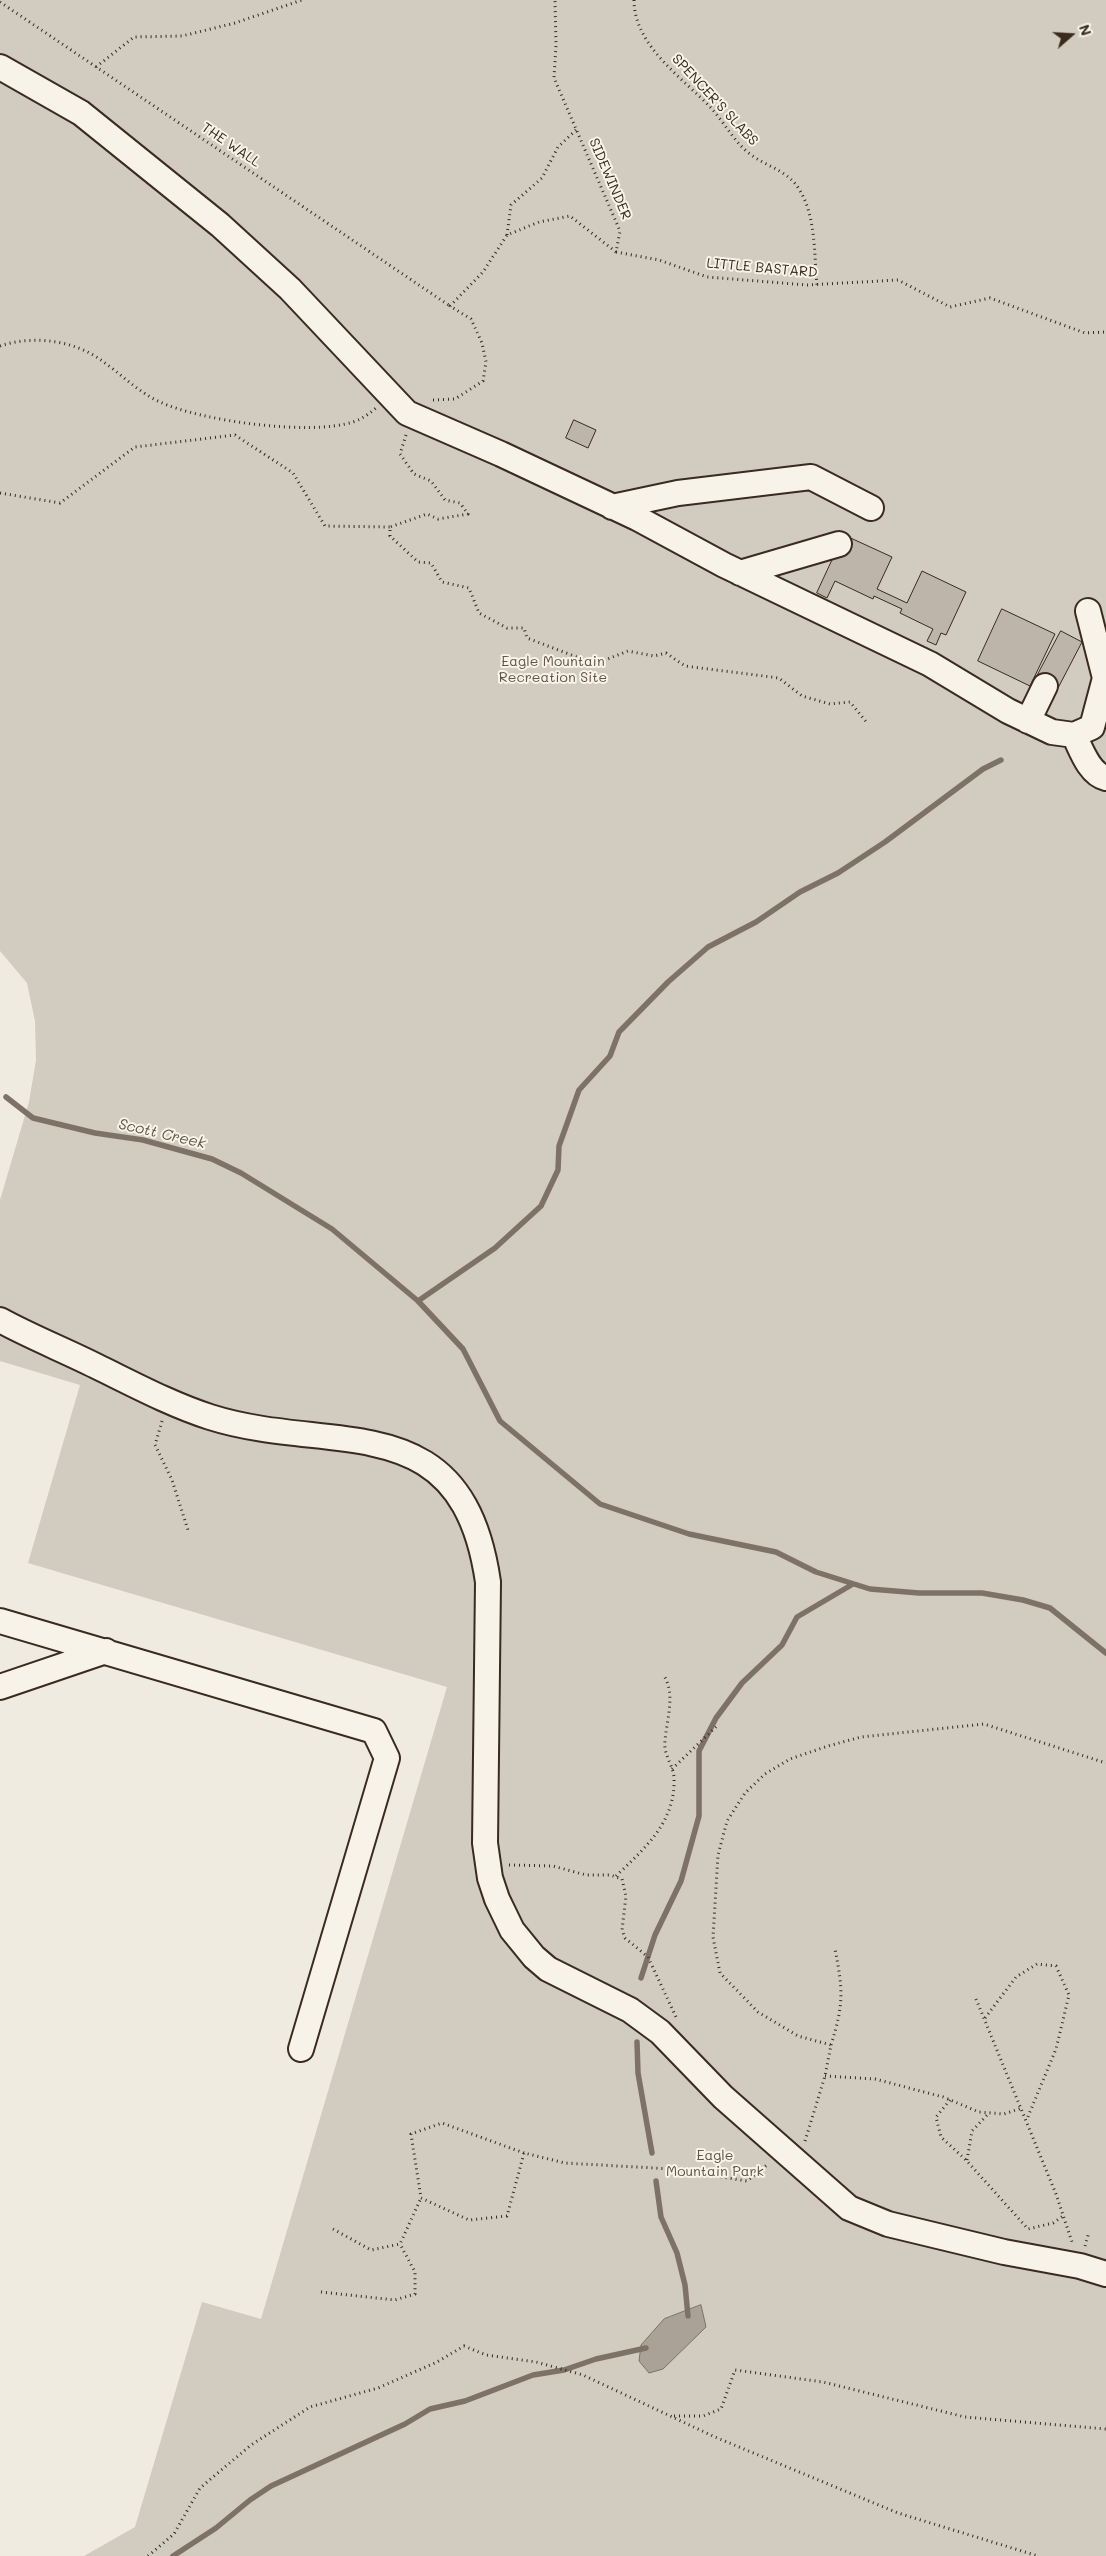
<!DOCTYPE html>
<style>
body{margin:0}
#map{position:relative;width:1106px;height:2556px;overflow:hidden;background:#efebe0;font-family:Mali,sans-serif}
canvas{display:block}
.north{position:absolute;left:1046px;top:10px;width:50px;height:50px;-webkit-text-stroke:4px #f7f3e8;paint-order:stroke;rotate:71deg;font-size:14px;font-weight:700;line-height:20px;text-align:center;color:#3b2a1e}
.north::after{content:'';display:block;margin:auto;width:18px;height:22px;background:#3b2a1e;clip-path:polygon(50% 0,100% 100%,50% 72%,0 100%)}
</style>
<div id="map">
<canvas width="1106" height="2556"></canvas>
<div class="north">N</div>
</div>
<script>
const ctx = document.querySelector('canvas').getContext('2d');
ctx.lineJoin = 'round';
function fill(path, color) { ctx.fillStyle = color; ctx.fill(path, 'evenodd'); }
function stroke(path, color, width, dash) { ctx.strokeStyle = color; ctx.lineWidth = width; ctx.lineCap = dash ? 'butt' : 'round'; ctx.setLineDash(dash || []); ctx.stroke(path); }
function write(font, color, halo, rows, align = 'center') {
  ctx.font = font + ' Mali,sans-serif'; ctx.lineWidth = 4; ctx.setLineDash([]); ctx.textBaseline = 'middle'; ctx.strokeStyle = halo; ctx.fillStyle = color; for (const [text, x, y, turn = 0] of rows) {
    ctx.save(); ctx.translate(x, y); ctx.rotate((+turn || 0) * Math.PI / 180); ctx.textAlign = isNaN(turn) ? turn : align; if (halo) ctx.strokeText(text, 0, 0); ctx.fillText(text, 0, 0); ctx.restore();
  }
}
fill(new Path2D(`
 M0,0H1106V2556H84L135,2527L202,2302L261,2319L447,1687L28,1563L80,1385L0,1361V1200L29,1102L36,1060L35,1021L27,983L0,951Z`), '#d1cbc0');
const water = new Path2D(`
 M701,2305L706,2327L663,2369L649,2373L639,2361L641,2345L664,2319Z`);
fill(water, '#aaa296');
stroke(water, '#7e7266', 1);
stroke(new Path2D(`
 M6,1097L33,1118L95,1133L143,1140L212,1159L241,1173L332,1229L418,1301L463,1349L500,1421L600,1504L689,1534L776,1552L816,1572L870,1589L919,1593H982L1023,1600L1050,1608L1106,1653
 M418,1301L495,1248L541,1206L558,1170L559,1146L579,1090L610,1056L619,1032L668,982L708,947L756,922L800,892L838,873L885,842L983,769L1001,760
 M641,1978L655,1935L681,1881L699,1816V1751L716,1718L742,1683L782,1645L797,1617L853,1584
 M637,2042L638,2073L652,2153
 M656,2181L661,2217L677,2253L685,2285L688,2316
 M173,2556L216,2528L250,2500L271,2486L405,2424L430,2409L465,2401L533,2375L564,2370L596,2359L646,2348`), '#7e7266', 5.5);
const building = new Path2D(`
 M574,420L596,430L588,448L566,438Z
 M844,535L892,557L877,589L907,603L922,571L966,592L946,635L941,633L936,645L927,641L933,629L900,613L902,609L874,596L873,599L835,581L827,598L817,593Z
 M1002,609L1055,634L1030,686L978,661Z
 M1061,631L1082,642L1058,688L1035,680Z`);
fill(building, '#bdb5aa');
stroke(building, '#3b2a1e', 1);
const minor = new Path2D(`
 M0,67L81,113L220,225L290,289L407,413L501,454L637,518L724,565L930,664L1008,711L1052,732L1074,735C1081,749 1089,774 1106,778
 M612,507L678,493L811,477L871,508
 M740,573L839,544
 M1028,721L1045,686
 M1074,735L1092,727L1105,678L1088,611
 M0,1320C31,1337 64,1350 96,1366C133,1384 170,1404 210,1417C333,1456 462,1402 488,1582L485,1843L490,1878L497,1899L512,1930L534,1957L548,1969L630,2010L660,2032L723,2097L849,2208L888,2224L1004,2252L1080,2266L1106,2274
 M0,1621L374,1731L387,1758L301,2049
 M0,1687L106,1651`);
stroke(minor, '#3b2a1e', 28);
stroke(new Path2D(`
 M634,0C634,46 683,78 711,108C724,122 735,143 750,154C767,167 787,170 799,189C816,216 814,253 817,285
 M0,2L450,306
 M96,67L134,37L182,36L235,23L302,0
 M507,235L511,205L542,178L558,147L576,130
 M616,252L659,260L707,277L807,285L898,280L950,307L990,298L1085,333L1106,332
 M0,346C33,335 73,340 101,360C121,374 138,392 160,402C201,421 310,436 353,422C362,419 369,414 376,408
 M433,400L455,399L483,381L486,362L482,343L471,319L450,306L483,272L507,235L539,222L570,216L616,252L620,231L554,78L556,45L555,0
 M406,435L400,454L414,474L431,481L445,500L460,503L468,514L438,519L427,514L390,527V536L418,562L431,563L442,582L469,588L479,613L507,628H524L527,638L595,664L628,651L654,656L666,653L685,666L779,678L802,696L830,704L850,702L868,724
 M0,493L60,503L135,447L235,435L293,473L325,526L390,527
 M162,1421L155,1445L172,1480L188,1530
 M672,1769L718,1725
 M509,1865L553,1866L586,1875H610L622,1879L626,1896L622,1930L625,1938L648,1957L676,2017
 M616,1876C645,1848 676,1822 674,1777C673,1765 663,1754 665,1741C667,1717 676,1694 663,1674
 M976,1999L1056,2194L1073,2245
 M985,2018L1016,1977L1037,1964L1056,1966L1069,1995L1056,2049L1027,2119
 M831,2045C844,2004 843,1990 835,1949
 M825,2076L875,2079L943,2097L979,2112L1004,2114L1022,2108
 M950,2100L936,2117L941,2137L966,2160L1028,2229L1053,2223L1063,2216
 M805,2141L825,2076L831,2045L798,2036L758,2012L720,1973L713,1937L718,1855L727,1821L745,1793L765,1774L790,1759L828,1746L861,1737L984,1724L1106,1763
 M524,2153L442,2123L411,2134L421,2198L469,2220L507,2216L524,2153L565,2163L672,2169L747,2181L768,2164
 M967,2160L972,2131L989,2113
 M333,2229L371,2250L400,2244L421,2198
 M1085,2246L1089,2232
 M321,2292L395,2300L415,2294V2272L400,2244
 M674,2416H703L721,2409L735,2370L823,2382L965,2417L1106,2429
 M148,2556L174,2534L200,2488L251,2445L310,2407L378,2388L437,2362L464,2346L486,2355L536,2362L583,2375L715,2437L898,2513L1038,2556`), '#3b2a1e', 3, [1, 4]);
stroke(minor, '#f7f3e8', 24);
write('14px', '#3b2a1e', '#f7f3e8', [
 ["SPENCER'S SLABS",715,100,47],
 ["THE WALL",231,145,34],
 ["SIDEWINDER",610,179,67],
 ["LITTLE BASTARD",762,268,5]
]);
write('14px', '#605246', '#f7f3e8', [
 ["Eagle Mountain",553,662],
 ["Recreation Site",553,678],
 ["Eagle",715,2156],
 ["Mountain Park",715,2172]
]);
write('italic 15px', '#625448', '#f7f3e8', [
 ["Scott Creek",162,1134,13]
]);
</script>
